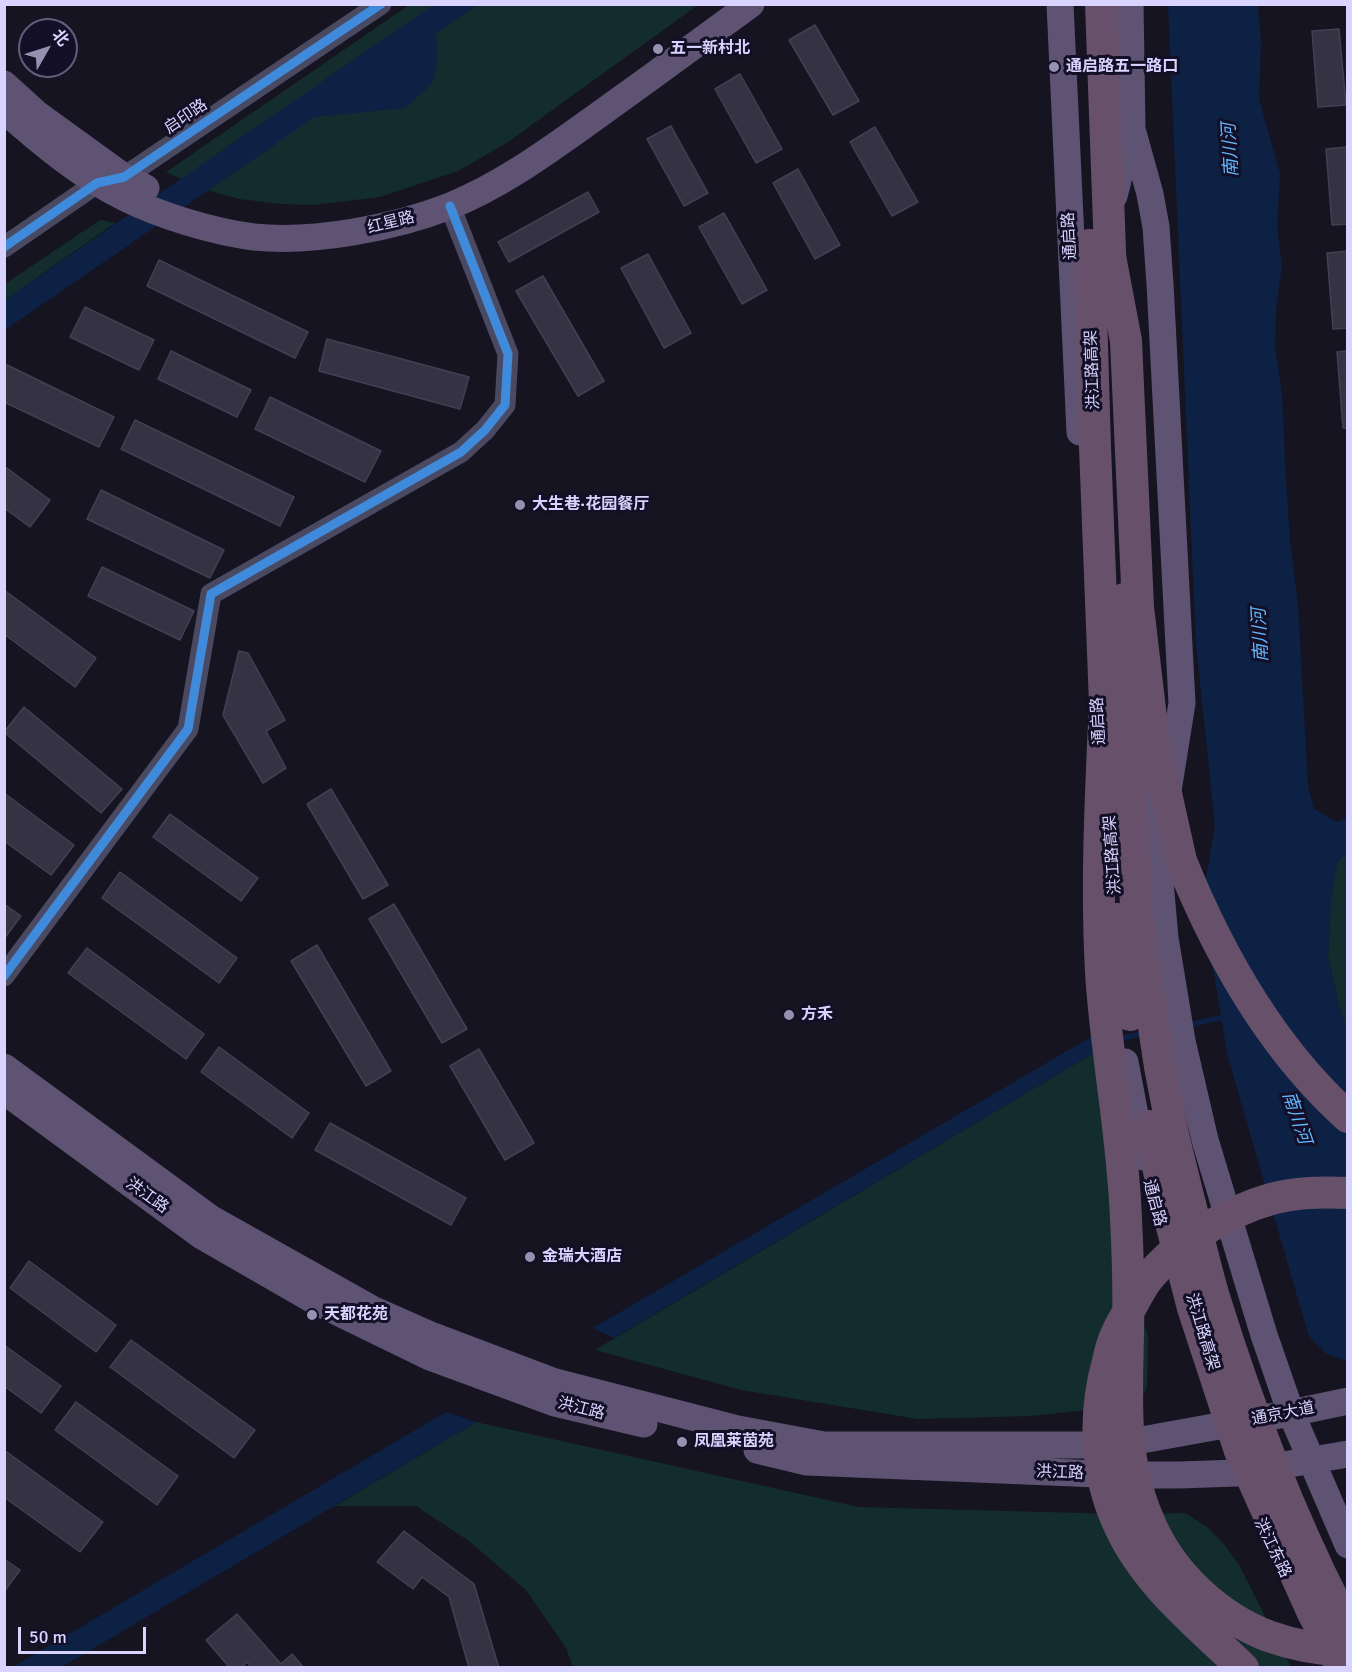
<!DOCTYPE html>
<meta charset="utf-8">
<style>
body{margin:0}
#map{position:relative;width:1352px;height:1672px;overflow:hidden;background:#161421;font-family:Signika,"Noto Sans SC",sans-serif}
canvas{display:block}
.frame{position:absolute;inset:0;border:6px solid #d9d4ff;pointer-events:none}
.north{position:absolute;left:18px;top:18px;width:60px;height:60px;box-sizing:border-box;background:#130f26;border:2px solid #625e7d;border-radius:50%;rotate:51deg;font-size:16px;font-weight:700;line-height:24px;text-align:center;color:#d9d4ff}
.north::after{content:'';display:block;margin:auto;width:21px;height:27px;background:#9591b1;clip-path:polygon(50% 0,100% 100%,50% 72%,0 100%)}
.scale{position:absolute;left:18px;top:1627px;width:128px;height:27px;box-sizing:border-box;border:3px solid #d9d4ff;border-top:0;padding-left:8px;font-size:18px;line-height:21px;white-space:nowrap;color:#d9d4ff;-webkit-text-stroke:4px #130f26;paint-order:stroke}
</style>
<div id="map">
<canvas width="1352" height="1672"></canvas>
<div class="frame"></div>
<div class="north">北</div>
<div class="scale">50 m</div>
</div>
<script>
const ctx = document.querySelector('canvas').getContext('2d');
ctx.lineJoin = 'round';
function fill(path, color) { ctx.fillStyle = color; ctx.fill(path, 'evenodd'); }
function stroke(path, color, width, dash) { ctx.strokeStyle = color; ctx.lineWidth = width; ctx.lineCap = dash ? 'butt' : 'round'; ctx.setLineDash(dash || []); ctx.stroke(path); }
function write(font, color, halo, rows, align = 'center') {
  ctx.font = font + ' Signika,"Noto Sans SC",sans-serif'; ctx.lineWidth = 6; ctx.setLineDash([]); ctx.textBaseline = 'middle'; ctx.strokeStyle = halo; ctx.fillStyle = color; for (const [text, x, y, turn = 0] of rows) {
    ctx.save(); ctx.translate(x, y); ctx.rotate((+turn || 0) * Math.PI / 180); ctx.textAlign = isNaN(turn) ? turn : align; if (halo) ctx.strokeText(text, 0, 0); ctx.fillText(text, 0, 0); ctx.restore();
  }
}
fill(new Path2D(`
 M409,5H698L508,142L458,171L380,197L313,205L281,204L239,199L207,190L166,172Z
 M100,220L115,223L5,300V284Z
 M1347,853V1033L1340,1009L1328,958L1331,898L1337,862Z
 M1095,1052L1131,1280L1148,1337L1147,1387L1142,1398L1131,1405L1032,1416L918,1419L741,1390L595,1350Z
 M476,1422L859,1507L1119,1514L1185,1513L1207,1527L1223,1543L1239,1565L1291,1667H573L566,1648L526,1590L469,1541L416,1506H335Z`), '#132c2d');
fill(new Path2D(`
 M433,5H477L436,33L437,63L432,84L405,108L315,117L5,330V300Z
 M1168,5H1258L1261,42L1259,99L1280,174L1277,228L1282,266L1276,308L1275,348L1282,393L1285,465L1290,540L1298,606L1308,786L1314,809L1337,822L1347,818V853L1337,863L1331,898L1328,958L1340,1009L1348,1033L1347,1361L1327,1354L1309,1337L1228,1057L1205,919L1206,878L1215,826L1196,644Z
 M1091,1037L1095,1052L614,1338L593,1328Z
 M446,1412L476,1422L62,1667H13Z`), '#0d2144');
stroke(new Path2D(`
 M1187,1025L1225,1017
 M1117,1039L1146,1033`), '#0d2144', 5);
const building = new Path2D(`
 M815,25L859,101L833,115L789,40Z
 M1339,29L1346,105L1318,107L1312,31Z
 M740,74L782,149L756,163L715,89Z
 M671,126L708,193L684,206L647,139Z
 M875,127L918,202L892,216L850,142Z
 M1348,147V224L1332,225L1326,149Z
 M798,169L840,245L815,259L773,183Z
 M588,192L599,212L509,262L498,242Z
 M724,213L767,290L742,304L699,227Z
 M1348,251V328L1333,329L1327,253Z
 M648,254L691,333L664,348L621,268Z
 M159,260L308,332L295,358L147,286Z
 M543,276L604,381L578,396L516,291Z
 M85,307L154,340L139,370L70,337Z
 M327,339L469,377L460,409L319,371Z
 M171,351L251,390L237,417L158,379Z
 M1348,351V428H1343L1337,352Z
 M7,365L114,417L99,447L4,402V371Z
 M270,397L381,451L365,482L255,429Z
 M135,420L294,497L280,526L121,449Z
 M4,466L50,500L30,527L4,508Z
 M101,490L224,550L210,578L87,519Z
 M102,567L194,611L180,640L88,596Z
 M4,590L96,658L75,687L4,634Z
 M239,651L248,653L285,720L266,731L286,768L263,783L223,715Z
 M24,707L122,789L101,813L4,732Z
 M331,789L388,885L363,899L307,804Z
 M4,793L74,845L51,875L4,841Z
 M170,814L258,878L241,901L153,837Z
 M120,872L237,958L219,983L102,898Z
 M4,904L21,916L4,939Z
 M394,904L467,1029L442,1043L369,919Z
 M317,945L391,1071L366,1086L291,961Z
 M87,948L204,1034L186,1059L68,973Z
 M219,1047L309,1113L292,1138L201,1072Z
 M479,1049L534,1143L505,1160L450,1066Z
 M330,1123L466,1198L451,1225L315,1150Z
 M29,1261L116,1325L96,1352L10,1288Z
 M131,1340L255,1430L234,1458L110,1367Z
 M4,1345L61,1386L41,1413L4,1386Z
 M76,1402L178,1476L157,1505L55,1430Z
 M4,1450L103,1522L80,1552L4,1497Z
 M404,1531L474,1584L499,1668H469L449,1597L422,1577L413,1589L377,1562Z
 M4,1559L20,1570L4,1592Z
 M237,1614L281,1664L292,1654L304,1668H252L247,1662L241,1668H230L206,1640Z`);
fill(building, '#343243');
stroke(building, '#433f54', 1.5);
stroke(new Path2D(`
 M4,247L97,183L124,177L381,4
 M4,976L188,729L211,594L461,452L485,430L505,405L508,354L450,206`), '#4a4962', 21);
stroke(new Path2D(`
 M1060,4L1080,432
 M4,84L37,114L124,177L146,188
 M4,110C41,143 81,176 125,198C161,216 214,232 254,237C314,243 394,228 450,206C502,185 548,151 593,119C646,81 698,43 751,4
 M1132,129L1150,194L1156,227L1160,284L1182,703L1168,791
 M1114,196L1132,126L1130,4
 M1150,770L1165,938L1182,1041L1205,1140L1264,1335L1291,1413L1348,1545
 M1125,1062L1143,1157
 M4,1067L210,1218L372,1309L433,1336L552,1381L738,1429L824,1445H1114L1291,1413L1348,1401
 M4,1091L202,1236L315,1301L430,1357L555,1403L644,1424
 M757,1450L807,1462L1122,1475H1179L1237,1473L1348,1454`), '#5e5373', 27);
stroke(new Path2D(`
 M1101,4L1111,279
 M1089,245L1095,447L1106,729
 M1124,599L1136,907L1160,1067L1174,1139L1190,1204
 M1181,861C1219,955 1271,1048 1348,1117
 M1118,919L1122,966L1130,1015
 M1150,1126L1164,1196`), '#67516a', 32);
stroke(new Path2D(`
 M1109,251L1126,341L1138,607L1153,735L1181,861
 M1105,701C1101,792 1096,881 1101,972C1106,1054 1123,1136 1126,1219C1128,1257 1129,1294 1128,1332C1127,1403 1121,1462 1152,1528C1174,1576 1219,1617 1268,1636C1293,1645 1321,1650 1348,1651
 M1164,1196L1193,1308L1240,1451L1313,1613L1341,1665
 M1190,1204C1198,1235 1205,1267 1214,1297C1249,1410 1293,1524 1348,1629
 M1243,1668C1198,1625 1145,1583 1119,1525C1095,1473 1093,1415 1108,1361C1110,1352 1112,1343 1116,1335C1120,1325 1126,1316 1131,1307C1136,1298 1141,1288 1147,1280C1175,1244 1228,1211 1271,1199C1297,1192 1321,1192 1348,1193`), '#67516a', 32);
stroke(new Path2D(`
 M4,247L97,183L124,177L381,4
 M4,976L188,729L211,594L461,452L485,430L505,405L508,354L450,206`), '#408adc', 9);
for (const [x, y, r, color] of [
 [658,49,6,"#9591b1"],
 [1054,67,6,"#9591b1"],
 [520,505,6,"#9591b1"],
 [789,1015,6,"#9591b1"],
 [530,1257,6,"#9591b1"],
 [312,1315,6,"#9591b1"],
 [682,1442,6,"#9591b1"]
]) { const dot = new Path2D(); dot.arc(x, y, r, 0, 2 * Math.PI); ctx.fillStyle = color; ctx.fill(dot); stroke(dot, '#130f26', 2); }
write('bold 16px', '#d9d4ff', '#130f26', [
 ["五一新村北",670,49],
 ["通启路五一路口",1066,67],
 ["大生巷·花园餐厅",532,505],
 ["方禾",801,1015],
 ["金瑞大酒店",542,1257],
 ["天都花苑",324,1315],
 ["凤凰莱茵苑",694,1442]
], 'left');
write('16px', '#d9d4ff', '#130f26', [
 ["启印路",186,117,-34],
 ["红星路",391,223,-14],
 ["通启路",1070,236,-93],
 ["洪江路高架",1093,370,-92],
 ["通启路",1099,721,-93],
 ["洪江路高架",1113,855,-94],
 ["洪江路",147,1196,36],
 ["通启路",1154,1203,75],
 ["洪江路高架",1202,1332,73],
 ["洪江路",581,1409,14],
 ["通京大道",1283,1414,-11],
 ["洪江路",1060,1473,2],
 ["洪江东路",1272,1548,64]
]);
write('italic 18px', '#62b6ff', '#130f26', [
 ["南川河",1231,150,-93],
 ["南川河",1261,635,-93],
 ["南川河",1296,1118,71]
]);
</script>
